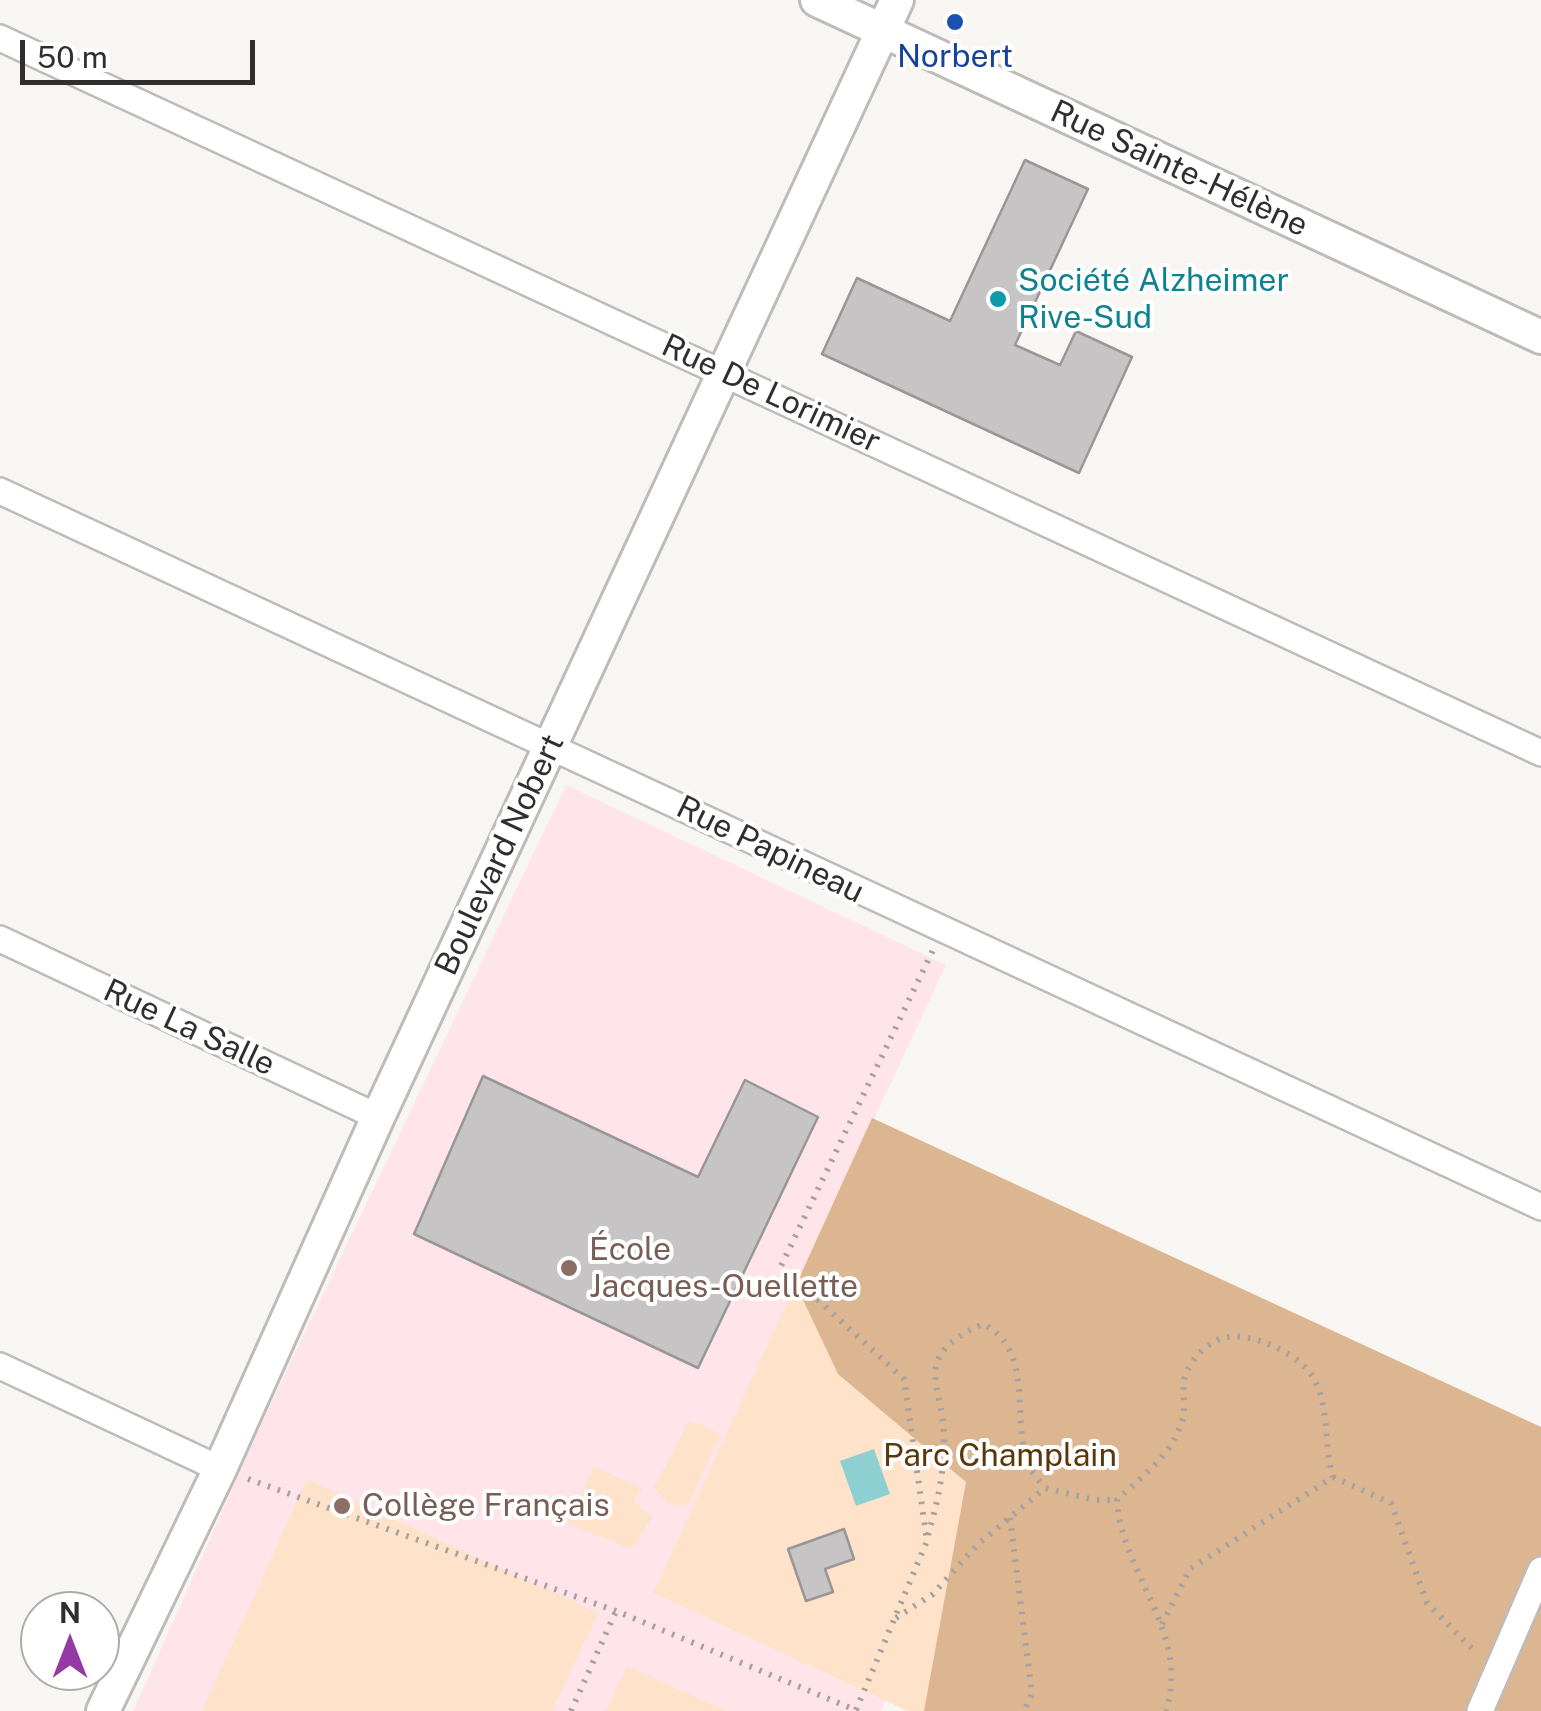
<!DOCTYPE html>
<meta charset="utf-8">
<style>
body{margin:0}
#map{position:relative;width:1541px;height:1711px;overflow:hidden;background:#f8f6f3;font-family:"Public Sans",sans-serif}
canvas{display:block}
.north{position:absolute;left:20px;top:1591px;width:100px;height:100px;box-sizing:border-box;background:#fff;border:2px solid #acacab;border-radius:50%;rotate:0deg;font-size:28px;font-weight:700;line-height:40px;text-align:center;color:#302f2e}
.north::after{content:'';display:block;margin:auto;width:35px;height:45px;background:#9539a4;clip-path:polygon(50% 0,100% 100%,50% 72%,0 100%)}
.scale{position:absolute;left:20px;top:40px;width:235px;height:45px;box-sizing:border-box;border:5px solid #302f2e;border-top:0;padding-left:12px;font-size:30px;line-height:35px;white-space:nowrap;color:#302f2e;-webkit-text-stroke:8px #fff;paint-order:stroke}
</style>
<div id="map">
<canvas width="1541" height="1711"></canvas>
<div class="north">N</div>
<div class="scale">50 m</div>
</div>
<script>
const ctx = document.querySelector('canvas').getContext('2d');
ctx.lineJoin = 'round';
function fill(path, color) { ctx.fillStyle = color; ctx.fill(path, 'evenodd'); }
function stroke(path, color, width, dash) { ctx.strokeStyle = color; ctx.lineWidth = width; ctx.lineCap = dash ? 'butt' : 'round'; ctx.setLineDash(dash || []); ctx.stroke(path); }
function write(font, color, halo, rows, align = 'center') {
  ctx.font = font + ' "Public Sans",sans-serif'; ctx.lineWidth = 8; ctx.setLineDash([]); ctx.textBaseline = 'middle'; ctx.strokeStyle = halo; ctx.fillStyle = color; for (const [text, x, y, turn = 0] of rows) {
    ctx.save(); ctx.translate(x, y); ctx.rotate((+turn || 0) * Math.PI / 180); ctx.textAlign = isNaN(turn) ? turn : align; if (halo) ctx.strokeText(text, 0, 0); ctx.fillText(text, 0, 0); ctx.restore();
  }
}
fill(new Path2D(`
 M566,785L946,965L653,1593L885,1701L881,1711H133L264,1418Z`), '#ffe4ea');
fill(new Path2D(`
 M872,1118L1541,1427L1480,1711H907L653,1593Z
 M689,1420L720,1434L689,1505H670L654,1488Z
 M594,1467L642,1488L633,1503L653,1516L632,1549L567,1523Z
 M307,1479L598,1613L552,1711H202Z
 M627,1666L726,1711H606Z`), '#fee3ca');
fill(new Path2D(`
 M872,1118L1541,1427V1711H924L966,1482L838,1374L796,1285Z`), '#dcb591');
fill(new Path2D(`
 M874,1449L890,1494L856,1506L840,1461Z`), '#8ecfd1');
const building = new Path2D(`
 M1025,160L1088,189L1015,345L1060,365L1076,331L1132,357L1079,473L822,354L857,278L950,321Z
 M483,1076L698,1177L745,1080L818,1117L698,1368L414,1234Z
 M844,1529L854,1559L825,1569L833,1592L806,1601L788,1549Z`);
fill(building, '#c7c4c5');
stroke(building, '#999697', 2.5);
const minor = new Path2D(`
 M0,38L1541,753
 M0,491C515,726 1026,970 1541,1207
 M0,939L378,1117
 M0,1366L220,1469
 M1480,1711L1541,1570`);
const tertiary = new Path2D(`
 M817,0L1541,337
 M103,1711L220,1469L378,1117L897,0`);
stroke(minor, '#bebbb9', 30);
stroke(tertiary, '#bebbb9', 38);
stroke(new Path2D(`
 M1333,1477L1391,1503L1427,1603L1477,1654
 M248,1479L616,1611L858,1711
 M1010,1518L1032,1694L1024,1711
 M928,1535C937,1504 944,1474 944,1442C945,1384 907,1358 983,1324C1034,1350 1012,1414 1027,1462C1030,1471 1039,1480 1045,1488
 M896,1618L933,1594L976,1546L1045,1488L1094,1500H1117
 M1162,1624L1190,1569L1333,1477C1323,1445 1331,1401 1310,1373C1295,1352 1252,1333 1227,1337C1209,1340 1194,1357 1187,1371C1180,1384 1186,1402 1183,1417C1175,1453 1142,1476 1117,1500C1121,1573 1191,1633 1166,1711
 M856,1710L927,1541L904,1379L781,1266L933,950
 M571,1711L616,1611`), '#a4a2a0', 6, [2.5, 8]);
stroke(minor, '#fff', 25);
stroke(tertiary, '#fff', 32);
for (const [x, y, r, color] of [
 [955,22,10,"#1a4fb4"],
 [998,299,10,"#0f9aa8"],
 [569,1268,10,"#8d6e63"],
 [342,1506,10,"#8d6e63"]
]) { const dot = new Path2D(); dot.arc(x, y, r, 0, 2 * Math.PI); ctx.fillStyle = color; ctx.fill(dot); stroke(dot, '#fff', 4); }
write('32px', '#164399', '#fff', [
 ["Norbert",955,57]
]);
write('32px', '#302f2e', '#fff', [
 ["Rue Sainte-Hélène",1179,169,25],
 ["Rue De Lorimier",771,394,25],
 ["Rue Papineau",770,850,26],
 ["Boulevard Nobert",500,855,-65],
 ["Rue La Salle",189,1028,25]
]);
write('32px', '#0d838f', '#fff', [
 ["Société Alzheimer",1018,281],
 ["Rive-Sud",1018,318]
], 'left');
write('32px', '#785e54', '#fff', [
 ["École",589,1250],
 ["Jacques-Ouellette",589,1287],
 ["Collège Français",362,1506]
], 'left');
write('32px', '#5b360a', '#fff', [
 ["Parc Champlain",1000,1456]
]);
</script>
